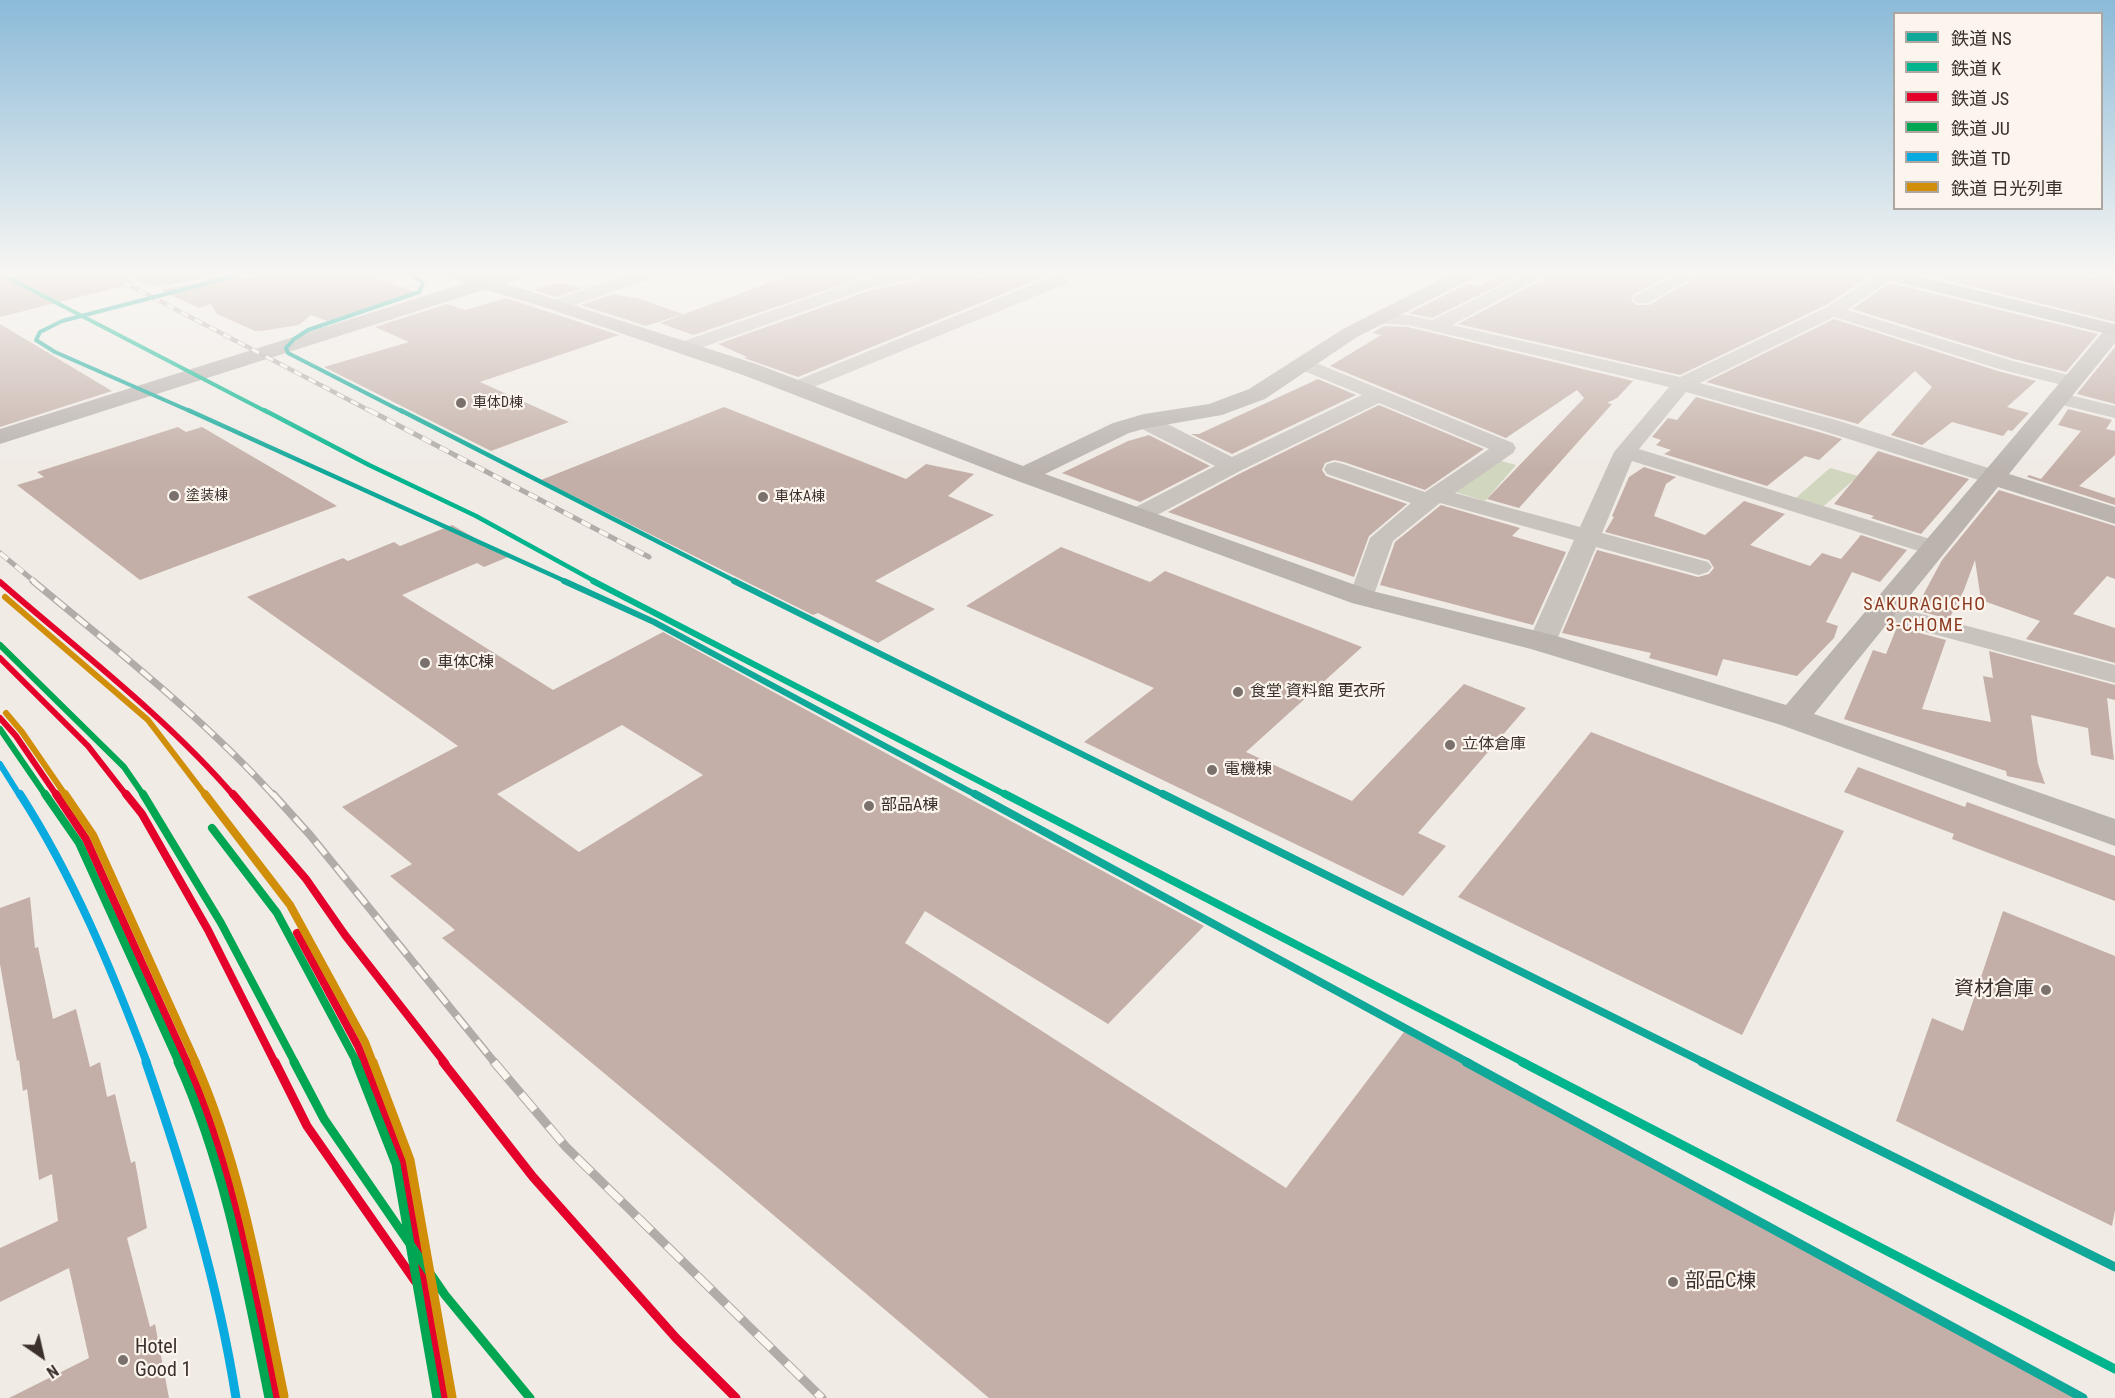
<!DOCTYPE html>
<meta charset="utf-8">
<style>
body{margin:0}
#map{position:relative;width:2115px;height:1398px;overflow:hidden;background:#f0ebe5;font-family:"Roboto Condensed","Noto Sans JP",sans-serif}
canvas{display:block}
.legend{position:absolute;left:1893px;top:12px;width:210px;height:198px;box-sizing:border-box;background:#fbf5ee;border:2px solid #aea6a0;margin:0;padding:8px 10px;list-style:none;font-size:18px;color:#3b302b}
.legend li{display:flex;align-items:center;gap:12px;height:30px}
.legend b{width:30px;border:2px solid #aea6a0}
.north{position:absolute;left:12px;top:1326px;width:60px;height:60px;-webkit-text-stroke:4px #fbf5ee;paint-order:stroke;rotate:146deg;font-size:16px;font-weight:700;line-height:24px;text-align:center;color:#3b302b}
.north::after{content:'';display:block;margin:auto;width:21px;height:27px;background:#3b302b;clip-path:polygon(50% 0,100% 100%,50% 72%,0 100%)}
</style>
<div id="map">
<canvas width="2115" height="1398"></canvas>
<ul class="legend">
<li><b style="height:8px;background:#10a899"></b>鉄道 NS</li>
<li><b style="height:8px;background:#00b48d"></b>鉄道 K</li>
<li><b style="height:8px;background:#e4002b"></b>鉄道 JS</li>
<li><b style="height:8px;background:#00a651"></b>鉄道 JU</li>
<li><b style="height:8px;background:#09aadf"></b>鉄道 TD</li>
<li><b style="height:8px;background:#d18e09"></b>鉄道 日光列車</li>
</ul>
<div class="north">N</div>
</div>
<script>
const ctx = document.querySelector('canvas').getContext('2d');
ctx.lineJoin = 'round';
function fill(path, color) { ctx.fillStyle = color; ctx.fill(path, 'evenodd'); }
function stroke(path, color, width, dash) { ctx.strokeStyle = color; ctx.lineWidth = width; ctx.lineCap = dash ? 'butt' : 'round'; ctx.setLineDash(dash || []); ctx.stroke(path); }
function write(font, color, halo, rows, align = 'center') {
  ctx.font = font + ' "Roboto Condensed","Noto Sans JP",sans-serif'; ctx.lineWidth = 4.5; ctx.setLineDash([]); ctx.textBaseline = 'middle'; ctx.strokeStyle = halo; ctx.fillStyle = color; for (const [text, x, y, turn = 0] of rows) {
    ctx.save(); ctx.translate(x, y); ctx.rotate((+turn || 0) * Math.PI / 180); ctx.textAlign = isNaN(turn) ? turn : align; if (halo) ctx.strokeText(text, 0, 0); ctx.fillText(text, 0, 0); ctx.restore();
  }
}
fill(new Path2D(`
 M1498,460L1516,465L1485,501L1452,491Z
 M1830,468L1858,476L1817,512L1790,503Z`), '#d1d6bf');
fill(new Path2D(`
 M0,275H126L129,281L135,283L0,317Z
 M268,275H369L421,294L351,316L348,315L327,321L311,315L299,325L261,331H255L217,314L211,304L199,308L160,290L201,282L216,276L226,280Z
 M790,275H871L693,335L660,323Z
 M921,275H951L955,278L962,275L982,277L988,275H1049L798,377L744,358L747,357L718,344L871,290L917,281Z
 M1501,275L1514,278L1432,318L1409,313L1467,284L1479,287Z
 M1548,275H1670L1634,294L1631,299L1636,305H1649L1700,275H1872L1826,305L1680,375L1458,324L1536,283L1540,284Z
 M1926,275H2080L2095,278L2098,275H2115V322Z
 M558,283L583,288L555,297L533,290Z
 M1890,283L2098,334L2066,372L2014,359L1852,309Z
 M613,294L640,299L683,314L646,326L581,305Z
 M506,298L619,335L480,382L569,422L491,451L324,367L409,342L375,327L447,304L465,310Z
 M1834,319L1998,371L2036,381L2007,407L2029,413L2012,431L2008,430L2003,436L1952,422L1922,445L1891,435L1932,387L1915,371L1858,424L1706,382Z
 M0,324L112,391L0,427Z
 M1384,326L1408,327L1633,381L1617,398L1607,403L1612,404L1519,508L1487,499L1584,398L1577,390L1506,438L1330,366L1381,335L1372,333Z
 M2115,347V404L2077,394L2079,391Z
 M1318,379L1356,395L1232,454L1191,434H1199Z
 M1696,397L1819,432L1842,439L1819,460L1805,456L1767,486L1664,454L1671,450L1656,445L1661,440L1652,437L1668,418L1677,420Z
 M1379,405L1484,449L1425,490L1344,462L1334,460L1325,463L1322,470L1326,476L1407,504L1369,536L1354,577L1168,512L1241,473Z
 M724,407L906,479L926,464L974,474L948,496L994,515L875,581L935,609L878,643L818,613L813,615L541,480Z
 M2068,409L2112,420L2106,429L2115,431V455L2079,486L2115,498V505L2027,477L2029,475L2041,479L2081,431L2058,425Z
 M178,427L186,432L202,427L337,506L140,580L17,485L44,477L37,472Z
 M1149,435L1210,466L1140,502L1062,473L1128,441Z
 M1878,451L1969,479L1921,534L1871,518L1874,516L1834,504Z
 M1644,467L1676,477L1666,484L1654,516L1705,535L1744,501L1785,514L1750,545L1810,566L1822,553L1841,559L1861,535L1907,550L1880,582L1852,572L1826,622L1838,626L1834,638L1797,676L1723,659L1717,676L1649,658L1651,653L1562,633L1597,550L1698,577L1709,574L1714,568L1709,560L1605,532L1614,517L1612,516L1629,477Z
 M1999,490L2115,526V579L2107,576L2073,614L2115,628V663L2026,639L2040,621L1981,600L1975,560L1964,590L1949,619L1915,610L1942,560Z
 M1441,505L1520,528L1512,536L1566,552L1533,625L1380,585L1395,542Z
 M452,525L508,557L484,567L477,563L402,595L553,690L663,632L1204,926L1108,1024L925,911L905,943L1286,1188L1404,1032L2075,1398H989L725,1174L442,938L455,930L390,876L412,864L342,807L458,746L247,597L343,558L348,561L394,542L400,546ZM622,725L703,775L579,852L497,794Z
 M1061,547L1150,582L1165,571L1362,647L1246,752L1352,801L1464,684L1526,708L1418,833L1446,846L1403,896L1084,742L1154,688L966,606Z
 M1897,627L1946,640L1922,709L1991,722L1983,676L1993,678L1989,651L2115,685V700L2107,698L2114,760L2091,755L2088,728L2031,715L2038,764L2045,784L2007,776L2006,771L1844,719L1873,650L1886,654Z
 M1591,732L1844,831L1742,1035L1458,897Z
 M1858,767L1965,807L1967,802L2115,856V901L1952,839L1954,834L1844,792Z
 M30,897L35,948L38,947L53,1019L76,1009L90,1067L100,1062L107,1097L115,1094L131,1163L135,1161L147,1228L127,1238L150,1327L155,1324L169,1398H9L89,1358L69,1268L0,1302V1248L58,1221L52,1174L39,1180L27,1089L23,1091L19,1060L17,1061L0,964V908Z
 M2003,911L2115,956V1210L2112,1226L1896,1121L1932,1018L1963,1031Z`), '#c3afa7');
fill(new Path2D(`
 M128,275H209L201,280L152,287L130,279Z
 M626,275H652L650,279L563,309H551L548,305L551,301Z
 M884,275H919L917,279L870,288L692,351H678L676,347L678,343L860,280Z
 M1056,275H1068L1070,279L1068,283L804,391H790L787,387L790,383Z
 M1524,275H1546L1452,325L1680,377L1827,307L1877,275H1897L1847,310L2013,361L2077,377L2080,381L2077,385L2070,387L1999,369L1834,317L1700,383L1836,420L2001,472L2005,477L2001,482L1993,484L1985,482L1820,430L1686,392L1639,449L1943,543L1947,548L1943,553L1934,556L1925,553L1632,461L1602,533L1708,562L1712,567L1708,572L1699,575L1596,547L1556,642L1552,648L1542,650L1532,648L1528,642L1574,540L1440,503L1393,541L1371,603L1362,605L1353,603L1349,597L1370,538L1411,503L1327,474L1324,469L1327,464L1335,462L1343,464L1425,492L1489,449L1379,403L1240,471L1146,521L1137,523L1128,521L1125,516L1128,511L1215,466L1136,426L1133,421L1136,416L1144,415L1152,416L1232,457L1362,395L1297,368L1294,364L1297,360L1304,358L1513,443L1516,448L1513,453L1455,493L1580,527L1614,452L1669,387L1408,325L1372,323L1369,319L1372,315H1408L1432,320Z
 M1676,275H1698L1648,303H1636L1633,299L1636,295Z
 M2057,392L2115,406V418L2050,402L2047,398L2050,394Z
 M1880,603L2115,665V683L1870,617L1866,611L1870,605Z`), '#c9c3be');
fill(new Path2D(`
 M140,275H197L195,279C178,283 152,290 140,275Z
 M449,275H479L759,365L1023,466L1113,423L1144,414L1209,404L1249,389L1343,329L1449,275H1473L1471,279L1357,337L1265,399L1222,415L1147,428L1129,433L1045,474L1372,591L1553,635L1786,705L2108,326L2115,324V343L2009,474L2115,507V524L1998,487L1814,714L2115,819V846L1781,725L1531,649L1352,603L1015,480L743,375L550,309L451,279Z`), '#bab3ae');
fill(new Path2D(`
 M491,275H520L518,279L0,444V429Z`), '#b8b1ad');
fill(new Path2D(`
 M1882,275H1915L2115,324V336L1884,279Z`), '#afaaa4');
const railFar4 = new Path2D(`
 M110,275L372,412`);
const railFar3 = new Path2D(`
 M369,410L649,557
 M0,553L35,582`);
const railFar2 = new Path2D(`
 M33,581C116,650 201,716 274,796`);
const railFar1 = new Path2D(`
 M273,794L310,835L495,1063`);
const rail = new Path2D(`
 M494,1062L566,1147L822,1398`);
stroke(railFar4, '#b1aca8', 4.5);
stroke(railFar3, '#b1aca8', 5);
stroke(railFar2, '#b1aca8', 7);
stroke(railFar1, '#b1aca8', 8);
stroke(rail, '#b1aca8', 9);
stroke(railFar4, '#fbf5ee', 3, [8]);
stroke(railFar3, '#fbf5ee', 4, [10]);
stroke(railFar2, '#fbf5ee', 4.5, [14]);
stroke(railFar1, '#fbf5ee', 5, [16]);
stroke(rail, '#fbf5ee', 7, [21]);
stroke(new Path2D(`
 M192,412L55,352L36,340L40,332L62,321L239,275
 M403,412L288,353L286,348L294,339L308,330L419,292L423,283L412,275`), '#10a899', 4);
stroke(new Path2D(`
 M188,410L567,582
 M400,410L737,582`), '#10a899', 4.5);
stroke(new Path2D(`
 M564,581L654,622L978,796
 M734,581L1166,796`), '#10a899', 6);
stroke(new Path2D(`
 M975,794L1469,1063
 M1163,794L1705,1063`), '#10a899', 8);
stroke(new Path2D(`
 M1466,1062L2083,1398
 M1702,1062L2115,1267`), '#10a899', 9);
stroke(new Path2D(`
 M3,275L267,412`), '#00b48d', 4);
stroke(new Path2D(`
 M264,410L369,465L476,516L596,582`), '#00b48d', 4.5);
stroke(new Path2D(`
 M593,581L1008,796`), '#00b48d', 6);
stroke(new Path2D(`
 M1005,794L1525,1063`), '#00b48d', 8);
stroke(new Path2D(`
 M1522,1062L2115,1369`), '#00b48d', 9);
stroke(new Path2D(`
 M0,582C77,649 168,719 234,796
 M0,658L88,746L127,796
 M0,718L16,736L57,796`), '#e4002b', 6);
stroke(new Path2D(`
 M56,794L86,839L187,1063
 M126,794L142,814L208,930L275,1063
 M233,794L306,879L345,935L445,1063
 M297,933L358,1046L365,1063`), '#e4002b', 8);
stroke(new Path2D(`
 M186,1062C234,1168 254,1285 277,1398
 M275,1062L307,1126L415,1281
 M364,1062L403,1162L445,1398
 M443,1062L533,1177L676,1338L736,1398`), '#e4002b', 9);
stroke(new Path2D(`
 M0,645L124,767L144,796
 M0,729L46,796`), '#00a651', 6);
stroke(new Path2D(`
 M45,794L79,843L179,1063
 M143,794L221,923L295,1063
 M212,828L277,913L357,1063`), '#00a651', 8);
stroke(new Path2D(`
 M178,1062C226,1168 246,1284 269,1398
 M294,1062L324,1119L445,1295L530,1398
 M356,1062L396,1164L437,1398`), '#00a651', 9);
stroke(new Path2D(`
 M0,764L20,796`), '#09aadf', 6);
stroke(new Path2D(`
 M20,794C74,878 112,970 147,1063`), '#09aadf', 8);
stroke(new Path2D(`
 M146,1062C184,1172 218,1283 236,1398`), '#09aadf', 9);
stroke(new Path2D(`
 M5,597L148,720L206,796
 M6,713L22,732L66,796`), '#d18e09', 6);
stroke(new Path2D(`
 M65,794L93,835L196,1063
 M205,794L290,905L365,1042L373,1063`), '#d18e09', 8);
stroke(new Path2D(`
 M195,1062C241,1165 261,1286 284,1396
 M373,1062L410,1160L452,1397`), '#d18e09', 9);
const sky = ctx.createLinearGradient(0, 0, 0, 471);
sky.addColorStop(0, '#8bbad8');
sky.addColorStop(0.58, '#f8f6f3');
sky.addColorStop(1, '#f8f6f300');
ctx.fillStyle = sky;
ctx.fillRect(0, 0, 2115, 471);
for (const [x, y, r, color] of [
 [461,403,6,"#7a716c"],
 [174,496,6,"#7a716c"],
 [763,497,6,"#7a716c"],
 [425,663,6,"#7a716c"],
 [1238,692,6,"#7a716c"],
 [1450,745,6,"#7a716c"],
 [1212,770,6,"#7a716c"],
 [869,806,6,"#7a716c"],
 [2046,990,6,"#7a716c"],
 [1673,1282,6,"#7a716c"],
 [123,1360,6,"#7a716c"]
]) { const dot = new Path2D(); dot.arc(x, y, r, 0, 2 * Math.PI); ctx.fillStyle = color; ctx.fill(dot); stroke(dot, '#fbf5ee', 2); }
write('14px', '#3b302b', '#fbf5ee', [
 ["車体D棟",473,403],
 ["塗装棟",186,496],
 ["車体A棟",775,497]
], 'left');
write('16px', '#3b302b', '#fbf5ee', [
 ["車体C棟",437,663],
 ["食堂 資料館 更衣所",1250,692],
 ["立体倉庫",1462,745],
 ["電機棟",1224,770],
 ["部品A棟",881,806]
], 'left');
ctx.letterSpacing = '1.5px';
write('18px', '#8c3b22', '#fbf5ee', [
 ["SAKURAGICHO",1925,605],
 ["3-CHOME",1925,626]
]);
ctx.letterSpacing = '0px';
write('20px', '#3b302b', '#fbf5ee', [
 ["資材倉庫",2034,990,"right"],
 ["部品C棟",1685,1282],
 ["Hotel",135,1348],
 ["Good 1",135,1371]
], 'left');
</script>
